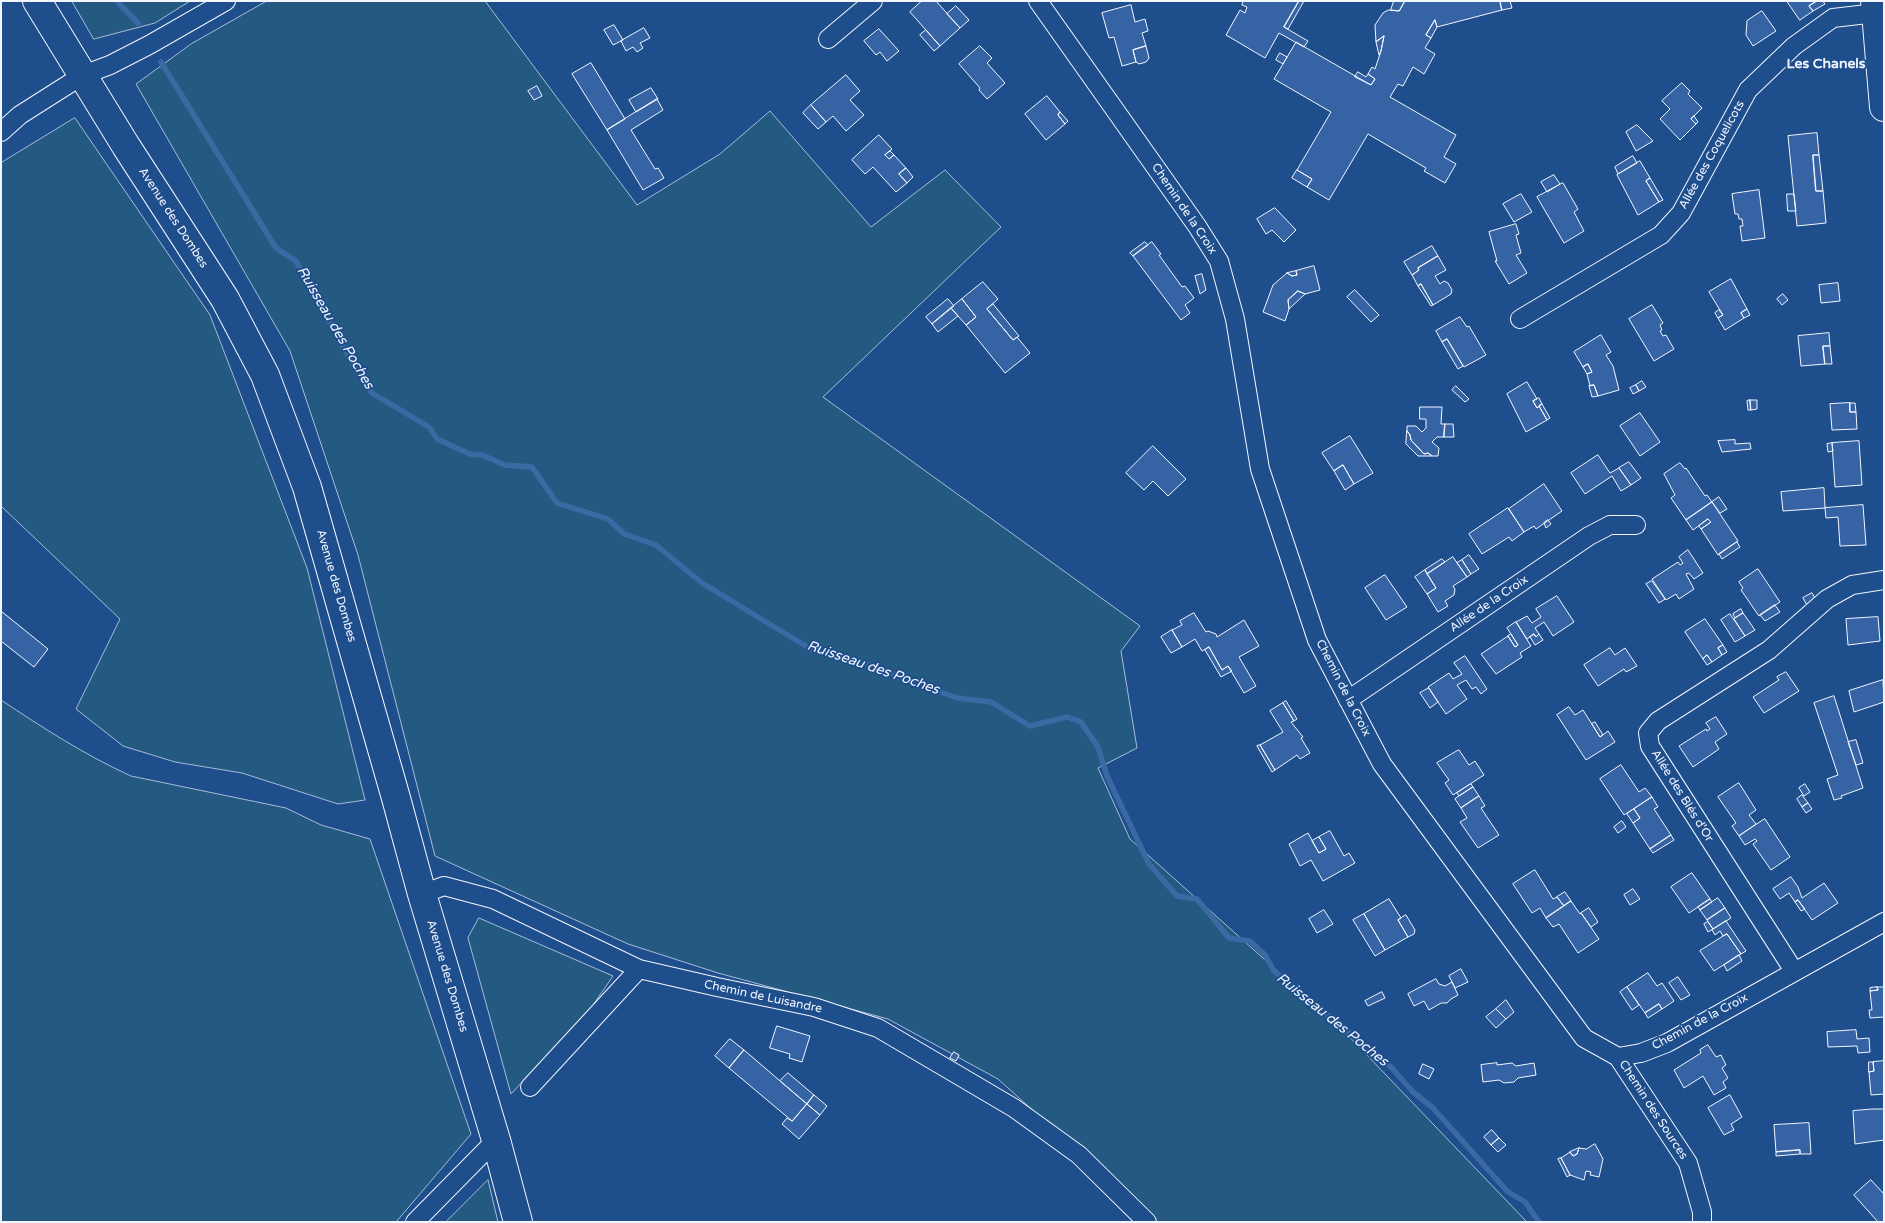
<!DOCTYPE html>
<meta charset="utf-8">
<style>
body{margin:0}
#map{position:relative;width:1885px;height:1223px;overflow:hidden;background:#1f4e8c;font-family:"Varela Round",sans-serif}
canvas{display:block}
.frame{position:absolute;inset:0;border:2px solid #f2f6ff;pointer-events:none}
</style>
<div id="map">
<canvas width="1885" height="1223"></canvas>
<div class="frame"></div>
</div>
<script>
const ctx = document.querySelector('canvas').getContext('2d');
ctx.lineJoin = 'round';
function fill(path, color) { ctx.fillStyle = color; ctx.fill(path, 'evenodd'); }
function stroke(path, color, width, dash) { ctx.strokeStyle = color; ctx.lineWidth = width; ctx.lineCap = dash ? 'butt' : 'round'; ctx.setLineDash(dash || []); ctx.stroke(path); }
function write(font, color, halo, rows, align = 'center') {
  ctx.font = font + ' "Varela Round",sans-serif'; ctx.lineWidth = 4; ctx.setLineDash([]); ctx.textBaseline = 'middle'; ctx.strokeStyle = halo; ctx.fillStyle = color; for (const [text, x, y, turn = 0] of rows) {
    ctx.save(); ctx.translate(x, y); ctx.rotate((+turn || 0) * Math.PI / 180); ctx.textAlign = isNaN(turn) ? turn : align; if (halo) ctx.strokeText(text, 0, 0); ctx.fillText(text, 0, 0); ctx.restore();
  }
}
const green = new Path2D(`
 M72,1H190L155,23L94,39Z
 M267,1H485L637,205L720,154L770,111L871,227L945,170L1001,227L823,397L1140,626L1121,651L1137,748L1098,768L1130,839L1340,1027L1527,1222H1150L1078,1151L998,1079L888,1019L718,973L628,944L435,856L358,555L290,351L136,84L191,44Z
 M75,118L210,315L307,568L365,800L338,804L242,773L175,762L123,746L76,709L120,619L1,506V163Z
 M1,700C43,728 85,755 131,776L286,808L321,825L370,839L471,1134L396,1222H1Z
 M479,918L613,976L591,1008L511,1094L468,938Z
 M488,1180L498,1222H446Z`);
fill(green, '#245a82');
stroke(green, '#a8bbd7', 1);
stroke(new Path2D(`
 M117,1L138,23
 M161,62L276,248L296,261L355,368L372,393L429,427L437,439L470,454L482,455L505,465L532,467L557,503L608,519L624,534L656,545L702,583L814,651L858,661L957,698L991,702L1030,726L1067,717L1081,722L1098,747L1107,776L1149,864L1177,896L1197,899L1229,938L1250,941L1265,955L1274,971L1391,1067L1413,1092L1433,1108L1507,1191L1525,1202L1539,1222`), '#3b69a3', 5.5);
const building = new Path2D(`
 M922,1H936L960,28L940,46L910,12Z
 M1244,1H1299L1284,27L1308,41L1304,47L1279,33L1265,58L1226,35L1240,10L1245,13L1247,7L1242,5Z
 M1299,1H1304L1288,29L1284,27Z
 M1394,1H1405L1399,11L1391,10Z
 M1405,1H1500L1502,10L1437,27L1435,20L1426,35L1431,38L1425,48L1435,54L1424,74L1413,67L1403,86L1398,84L1390,97L1456,135L1444,157L1456,164L1445,183L1424,171L1426,168L1368,134L1329,200L1307,187L1312,179L1297,170L1331,112L1274,79L1296,42L1371,85L1375,79L1368,74L1372,67L1375,69L1381,51L1384,36L1376,42L1375,25L1383,13L1388,10L1399,11Z
 M1500,1H1510L1512,8L1502,10Z
 M1787,1H1817L1809,6L1813,11L1800,20Z
 M1817,1H1823L1825,4L1813,11L1809,6Z
 M1131,5L1135,22L1145,19L1148,31L1142,33L1146,46L1133,50L1136,62L1122,66L1114,37L1109,38L1102,13Z
 M956,6L969,20L960,28L947,14Z
 M1762,11L1776,31L1753,46L1746,35L1747,21Z
 M1435,20L1437,27L1431,38L1426,35Z
 M614,25L623,40L613,45L604,30Z
 M644,28L650,38L640,43L643,48L637,52L633,47L626,51L621,41Z
 M879,29L899,51L887,61L880,52L876,55L864,41Z
 M926,30L940,46L934,51L920,35Z
 M1384,36L1381,51L1379,55L1376,42Z
 M980,46L992,58L987,63L1005,83L987,99L979,90L980,88L959,64Z
 M1146,46L1149,58L1146,62L1139,64L1136,62L1133,50Z
 M1280,53L1287,57L1283,64L1276,60Z
 M591,63L625,119L607,130L572,74Z
 M1358,72L1366,77L1368,74L1375,79L1371,85L1355,77Z
 M846,75L860,91L850,100L864,115L846,131L833,116L826,122L811,105Z
 M1682,83L1690,91L1688,94L1702,108L1691,119L1696,124L1680,140L1660,119L1670,109L1662,101Z
 M537,86L542,96L534,100L528,91Z
 M651,88L658,99L636,112L629,100Z
 M1047,96L1060,112L1058,115L1065,124L1046,140L1025,114Z
 M657,99L663,110L631,130L655,169L658,168L664,178L643,190L607,130Z
 M811,105L826,122L818,129L803,113Z
 M1060,112L1068,121L1065,124L1058,115Z
 M1694,116L1698,122L1696,124L1691,119Z
 M1637,125L1653,141L1636,151L1626,132Z
 M1817,133L1819,155H1813L1816,191H1823L1826,223L1797,226L1788,136Z
 M879,135L892,149L885,155L889,159L894,155L906,168L899,174L907,183L896,192L873,167L865,174L852,160Z
 M890,151L894,155L889,159L885,155Z
 M1813,155H1819L1823,191H1816Z
 M1633,156L1637,163L1618,174L1615,167Z
 M1640,161L1650,178L1646,181L1659,202L1638,215L1617,175Z
 M906,168L913,177L907,183L899,174Z
 M1297,170L1312,179L1307,187L1292,178Z
 M1554,175L1560,184L1547,192L1541,182Z
 M1650,178L1663,200L1659,202L1646,181Z
 M1563,183L1578,209L1574,212L1584,231L1564,243L1537,197Z
 M1759,190L1765,238L1742,241L1740,226H1743L1742,219H1739L1738,214H1735L1732,194Z
 M1521,194L1532,212L1514,222L1503,204Z
 M1787,194H1794L1796,211H1788Z
 M1275,208L1296,230L1284,242L1272,230L1266,234L1257,219Z
 M1516,224L1519,234L1516,235L1521,253L1516,255L1527,273L1509,284L1495,261H1497L1489,232Z
 M1145,242L1148,245L1133,256L1130,253Z
 M1152,242L1161,254L1159,255L1182,287L1185,286L1194,298L1185,305L1190,313L1181,320L1133,256Z
 M1432,246L1438,256L1418,268L1419,270L1412,275L1404,262Z
 M1438,256L1446,270L1435,276L1440,284L1444,281L1448,283L1452,290L1451,294L1433,305L1421,284L1418,286L1412,275L1419,270L1418,268Z
 M1314,266L1320,290L1305,294L1298,291L1288,300L1289,309L1285,321L1263,312L1273,285L1287,273L1292,276L1297,275L1296,271Z
 M1296,271L1297,275L1292,276L1287,273Z
 M1202,274L1206,290L1200,294L1195,276Z
 M1731,279L1747,309L1741,313L1744,318L1725,330L1718,318L1723,315L1709,292Z
 M983,282L998,299L987,309L1013,340L1017,337L1030,353L1005,373L966,325L976,317L962,299Z
 M1838,283L1840,301L1821,303L1819,285Z
 M1421,284L1433,305L1431,306L1418,286Z
 M1355,290L1379,315L1371,322L1347,297Z
 M1298,291L1305,294L1289,309L1288,300Z
 M1783,294L1788,300L1782,305L1777,299Z
 M948,299L954,306L932,324L926,317Z
 M962,299L976,317L966,325L951,308Z
 M993,304L1019,336L1013,340L987,309Z
 M1652,305L1663,323L1660,325L1662,330L1660,331L1663,336L1666,335L1674,349L1654,361L1629,319Z
 M951,308L958,316L938,332L932,324Z
 M1747,309L1750,315L1744,318L1741,313Z
 M1719,310L1723,315L1718,318L1715,313Z
 M1460,317L1467,327L1469,326L1486,355L1464,367L1447,339L1442,342L1436,331Z
 M1829,333L1830,346H1823L1825,364L1801,366L1798,336Z
 M1601,335L1611,352L1606,355L1613,366L1619,390L1598,396L1594,385L1590,386L1587,374L1592,372L1588,364L1583,367L1574,352Z
 M1447,339L1463,366L1458,369L1442,342Z
 M1823,346H1830L1832,364H1825Z
 M1588,364L1592,372L1587,374L1583,367Z
 M1642,381L1646,387L1639,391L1636,385Z
 M1527,382L1537,399L1533,401L1537,408L1539,406L1547,420L1526,432L1507,394Z
 M1594,385L1598,396L1592,397L1589,386Z
 M1636,385L1639,391L1633,394L1630,388Z
 M1456,386L1469,399L1465,402L1452,390Z
 M1539,398L1542,404L1537,408L1533,401Z
 M1750,400H1757V409L1751,410Z
 M1750,400L1751,410H1748L1747,401Z
 M1850,403H1855L1856,412H1850Z
 M1850,403V412H1856L1857,429L1832,430L1830,404Z
 M1542,404L1550,418L1547,420L1539,406Z
 M1420,407H1442L1441,424H1445L1444,437H1437L1432,442L1439,448L1438,456H1432L1428,453L1424,454L1411,440L1410,435L1407,431V426H1416L1422,432L1426,428V419H1420Z
 M1640,413L1660,442L1640,456L1620,426Z
 M1445,424H1453L1454,437H1444Z
 M1407,431L1410,435L1411,440L1424,454L1428,453L1432,456H1418L1406,444Z
 M1350,436L1373,473L1354,484L1343,465L1334,471L1322,453Z
 M1735,440V444L1750,443L1751,449L1722,452L1718,441Z
 M1859,441L1862,485L1835,487L1832,443Z
 M1832,443L1833,451L1828,452L1827,444Z
 M1153,446L1186,479L1168,496L1153,481L1144,490L1126,473Z
 M1598,455L1610,473L1619,468L1631,485L1621,491L1612,476L1585,494L1571,473Z
 M1629,462L1641,478L1631,485L1619,468Z
 M1680,463L1685,469L1686,468L1705,496L1707,495L1712,502L1686,520L1671,498L1675,495L1664,474Z
 M1343,465L1354,484L1345,490L1334,471Z
 M1544,484L1562,511L1536,529L1534,526L1524,532L1509,509Z
 M1824,488L1825,508L1783,511L1781,492Z
 M1719,497L1727,509L1720,513L1712,502Z
 M1712,502L1738,541L1718,555L1701,529L1711,522L1708,519L1693,530L1686,520Z
 M1863,505L1866,545L1840,546L1838,517L1826,518L1825,508Z
 M1508,508L1524,532L1512,541L1509,537L1482,554L1469,534Z
 M1708,519L1711,522L1701,529L1699,526Z
 M1548,520L1551,524L1546,528L1544,523Z
 M1737,542L1740,547L1722,559L1719,554Z
 M1688,550L1703,573L1694,579L1689,573L1686,574L1694,589L1679,599L1676,594L1666,600L1652,579L1678,562L1680,565L1683,563L1679,557Z
 M1469,555L1479,569L1471,574L1462,560Z
 M1453,557L1467,577L1453,586L1455,589L1454,595L1445,601L1448,606L1438,612L1427,594L1436,588L1427,574Z
 M1442,559L1445,562L1427,574L1425,570Z
 M1462,560L1471,574L1467,577L1457,563Z
 M1758,569L1780,602L1759,616L1741,590L1743,588L1739,582Z
 M1425,570L1436,588L1427,594L1415,577Z
 M1385,575L1407,607L1386,620L1365,588Z
 M1652,581L1665,599L1659,603L1646,584Z
 M1812,593L1818,603L1809,609L1803,598Z
 M1557,596L1574,622L1553,636L1544,622L1535,628L1539,634L1536,637L1534,634L1527,639L1516,622L1527,616L1532,623L1541,617L1536,609Z
 M1775,605L1780,612L1765,621L1760,615Z
 M1741,609L1743,613L1735,618L1733,614Z
 M1,611L48,649L34,667L1,641Z
 M1194,613L1206,632L1208,631L1216,634L1217,637L1244,620L1259,646L1239,657L1256,686L1244,693L1228,666L1222,670L1209,647L1202,651L1195,639L1182,647L1172,630L1182,625L1180,621Z
 M1743,613L1755,630L1745,636L1734,619Z
 M1730,614L1745,636L1735,642L1721,620Z
 M1878,617L1880,641L1848,645L1846,619Z
 M1705,619L1723,645L1718,648L1722,655L1712,662L1707,655L1703,659L1685,632Z
 M1516,622L1531,646L1520,653L1522,657L1496,674L1481,654L1508,636L1515,647L1518,645L1507,628Z
 M1172,630L1182,647L1171,653L1161,637Z
 M1511,634L1518,645L1515,647L1508,636Z
 M1534,634L1536,637L1539,634L1543,640L1535,645L1530,637Z
 M1723,645L1727,652L1722,655L1718,648Z
 M1209,647L1222,670L1228,666L1232,671L1221,677L1205,650Z
 M1610,648L1615,655L1625,648L1637,666L1626,672L1624,669L1598,686L1584,665Z
 M1707,655L1712,662L1707,665L1703,659Z
 M1465,656L1487,689L1481,694L1476,687L1472,689L1466,680L1457,685L1467,699L1446,714L1428,687L1449,673L1453,679L1462,674L1454,663Z
 M1786,672L1799,691L1764,713L1753,697L1779,680L1777,677Z
 M1883,680L1884,702L1854,712L1849,691Z
 M1429,688L1438,702L1430,708L1420,693Z
 M1834,696L1863,788L1841,796L1842,798L1834,800L1827,779L1838,775L1814,703Z
 M1286,701L1297,719L1294,721L1283,703Z
 M1283,703L1294,721L1291,722L1303,737L1301,738L1310,753L1300,759L1297,755L1275,770L1260,745L1283,732L1270,711Z
 M1569,707L1575,715L1583,710L1600,737L1608,731L1615,742L1586,760L1557,715Z
 M1716,717L1727,734L1715,742L1719,749L1693,767L1679,746L1706,729L1707,731L1710,729L1706,723Z
 M1595,722L1603,735L1600,737L1592,724Z
 M1856,740L1863,763L1856,765L1848,742Z
 M1260,745L1275,770L1272,772L1257,746Z
 M1459,750L1469,765L1475,761L1484,775L1453,795L1445,783L1449,780L1437,763Z
 M1621,765L1639,792L1645,788L1652,797L1624,815L1600,779Z
 M1739,783L1756,810L1749,815L1756,824L1739,836L1732,826L1736,823L1718,797Z
 M1471,784L1473,787L1459,796L1457,793Z
 M1805,784L1810,792L1804,796L1799,788Z
 M1473,787L1479,796L1461,808L1455,799Z
 M1802,795L1808,803L1802,807L1797,799Z
 M1479,796L1485,806L1481,808L1499,835L1478,848L1460,822L1467,818L1461,808Z
 M1652,797L1658,807L1654,809L1671,835L1650,849L1633,823L1640,818L1634,809Z
 M1808,803L1812,809L1806,813L1802,807Z
 M1634,809L1640,818L1633,823L1627,814Z
 M1765,819L1790,857L1771,870L1753,844L1757,841L1755,839L1745,845L1739,836Z
 M1622,821L1626,827L1618,833L1614,827Z
 M1330,831L1344,856L1349,853L1355,863L1323,881L1311,860L1300,866L1289,844L1308,833L1319,853L1326,849L1319,837Z
 M1671,835L1674,840L1653,853L1650,849Z
 M1319,837L1326,849L1319,853L1312,841Z
 M1535,870L1553,899L1557,897L1564,906L1546,918L1540,908L1532,913L1513,884Z
 M1692,873L1710,899L1689,913L1671,887Z
 M1791,877L1798,887L1802,898L1824,883L1838,903L1812,920L1798,900L1795,902L1789,893L1780,899L1773,889Z
 M1633,889L1640,899L1630,905L1624,895Z
 M1565,892L1571,901L1564,906L1557,897Z
 M1718,898L1725,908L1707,920L1700,910Z
 M1389,899L1401,918L1398,920L1408,937L1385,950L1364,914Z
 M1710,899L1712,902L1700,910L1698,907Z
 M1798,900L1805,909L1801,911L1795,902Z
 M1571,901L1580,914L1581,913L1599,939L1578,953L1559,924L1553,927L1546,918Z
 M1589,908L1598,922L1591,927L1581,913Z
 M1725,908L1731,918L1713,929L1707,920Z
 M1324,910L1333,924L1317,933L1309,919Z
 M1364,914L1385,950L1375,956L1353,920Z
 M1406,915L1415,930L1414,934L1408,937L1398,920Z
 M1726,921L1746,951L1741,954L1727,934L1723,936L1720,931L1715,935L1712,930Z
 M1708,922L1713,929L1708,932L1704,924Z
 M1727,934L1741,954L1714,971L1700,951Z
 M1739,955L1742,961L1727,971L1724,965Z
 M1461,969L1468,982L1455,988L1449,976Z
 M1648,973L1657,986L1662,983L1674,1001L1662,1009L1659,1004L1645,1013L1627,987Z
 M1678,977L1690,995L1681,1000L1669,983Z
 M1436,979L1439,984L1445,986L1452,982L1458,995L1451,999L1447,1003H1441L1429,1010L1424,1001L1414,1006L1408,994Z
 M1627,987L1639,1005L1632,1010L1620,992Z
 M1877,987H1884V1017L1870,1018L1869,1010H1872L1870,991L1878,990Z
 M1877,987L1878,990L1870,991V988Z
 M1382,992L1385,998L1368,1006L1365,1001Z
 M1506,1000L1514,1012L1506,1019L1496,1009Z
 M1659,1004L1662,1009L1648,1018L1645,1013Z
 M1496,1009L1506,1019L1496,1028L1486,1017Z
 M777,1026L810,1036L802,1062L789,1058L790,1054L770,1048Z
 M1856,1030L1857,1039L1869,1038L1870,1052L1858,1053L1857,1046L1828,1047L1827,1032Z
 M730,1039L744,1050L729,1068L715,1056Z
 M1708,1045L1716,1057L1721,1055L1726,1065L1722,1068L1728,1078L1723,1082L1726,1088L1714,1095L1703,1076L1684,1088L1674,1070L1701,1053L1700,1050Z
 M744,1050L807,1104L792,1121L729,1068Z
 M954,1052L959,1055L956,1061L950,1058Z
 M1884,1061V1094L1871,1095L1869,1072L1874,1071L1873,1062Z
 M1869,1062H1873L1874,1071L1869,1072Z
 M1497,1063V1065L1512,1063L1516,1066L1534,1063L1536,1075L1518,1078L1514,1082L1504,1083L1499,1080L1483,1082L1481,1065Z
 M1423,1064L1434,1069L1429,1079L1419,1074Z
 M788,1073L814,1095L807,1104L780,1081Z
 M814,1095L827,1106L820,1115L807,1104Z
 M1730,1095L1742,1117L1731,1124L1734,1130L1724,1135L1708,1108Z
 M807,1104L820,1115L799,1139L782,1124L787,1118L792,1121Z
 M1872,1109H1884V1140L1855,1144L1853,1111Z
 M1809,1123L1811,1154H1800V1150L1776,1152L1774,1125Z
 M1492,1130L1499,1138L1491,1145L1484,1137Z
 M1499,1138L1506,1145L1498,1152L1491,1145Z
 M1595,1144L1603,1159L1599,1177L1590,1175L1591,1172L1586,1171L1584,1180L1570,1175L1561,1158L1570,1152L1573,1156L1577,1154L1579,1148L1586,1149Z
 M1579,1148L1577,1154L1573,1156L1570,1152Z
 M1800,1150V1154L1776,1156V1152Z
 M1561,1158L1570,1175L1567,1177L1558,1159Z
 M1871,1180L1884,1194V1222H1878L1854,1195Z`);
fill(building, '#3563a3');
stroke(building, '#f2f6ff', 1);
const street = new Path2D(`
 M1038,1L1197,226L1219,261L1235,319L1260,469L1317,640L1382,764L1584,1038L1618,1057L1641,1053L1667,1043L1884,922
 M828,39L873,1
 M1,132L20,115L83,75L110,65L149,45L226,1
 M1520,319L1661,235L1681,213L1748,90L1794,46L1833,18L1876,13
 M1348,700L1589,536L1610,525H1636
 M422,894L444,886L493,899L639,969L717,987L814,1007L878,1028L1014,1108L1079,1155L1147,1222
 M1794,971L1650,746L1648,733L1658,721L1769,650L1827,599L1852,585L1884,580
 M1618,1057L1688,1163L1702,1212V1222
 M530,1087L639,969
 M415,1222L496,1140`);
const primary = new Path2D(`
 M37,1L126,146L225,299L265,375L307,487L396,798L422,894L496,1140L518,1222
 M1875,1L1884,107`);
stroke(street, '#f2f6ff', 20);
stroke(primary, '#f2f6ff', 30);
stroke(street, '#1f4e8c', 18);
stroke(primary, '#1f4e8c', 28);
write('12px', '#f2f6ff', '#1f4e8c', [
 ["Allée des Coquelicots",1712,155,-61],
 ["Chemin de la Croix",1184,209,56],
 ["Avenue des Dombes",173,218,57],
 ["Avenue des Dombes",336,586,74],
 ["Allée de la Croix",1489,604,-34],
 ["Chemin de la Croix",1343,688,63],
 ["Allée des Blés d'Or",1682,796,58],
 ["Avenue des Dombes",447,976,73],
 ["Chemin de Luisandre",763,997,12],
 ["Chemin de la Croix",1700,1022,-28],
 ["Chemin des Sources",1653,1110,57]
]);
write('bold 14px', '#f2f6ff', '#1f4e8c', [
 ["Les Chanels",1826,64]
]);
write('italic 14px', '#f2f6ff', '#1f4e8c', [
 ["Ruisseau des Poches",335,328,60],
 ["Ruisseau des Poches",873,668,19],
 ["Ruisseau des Poches",1332,1020,39]
]);
</script>
